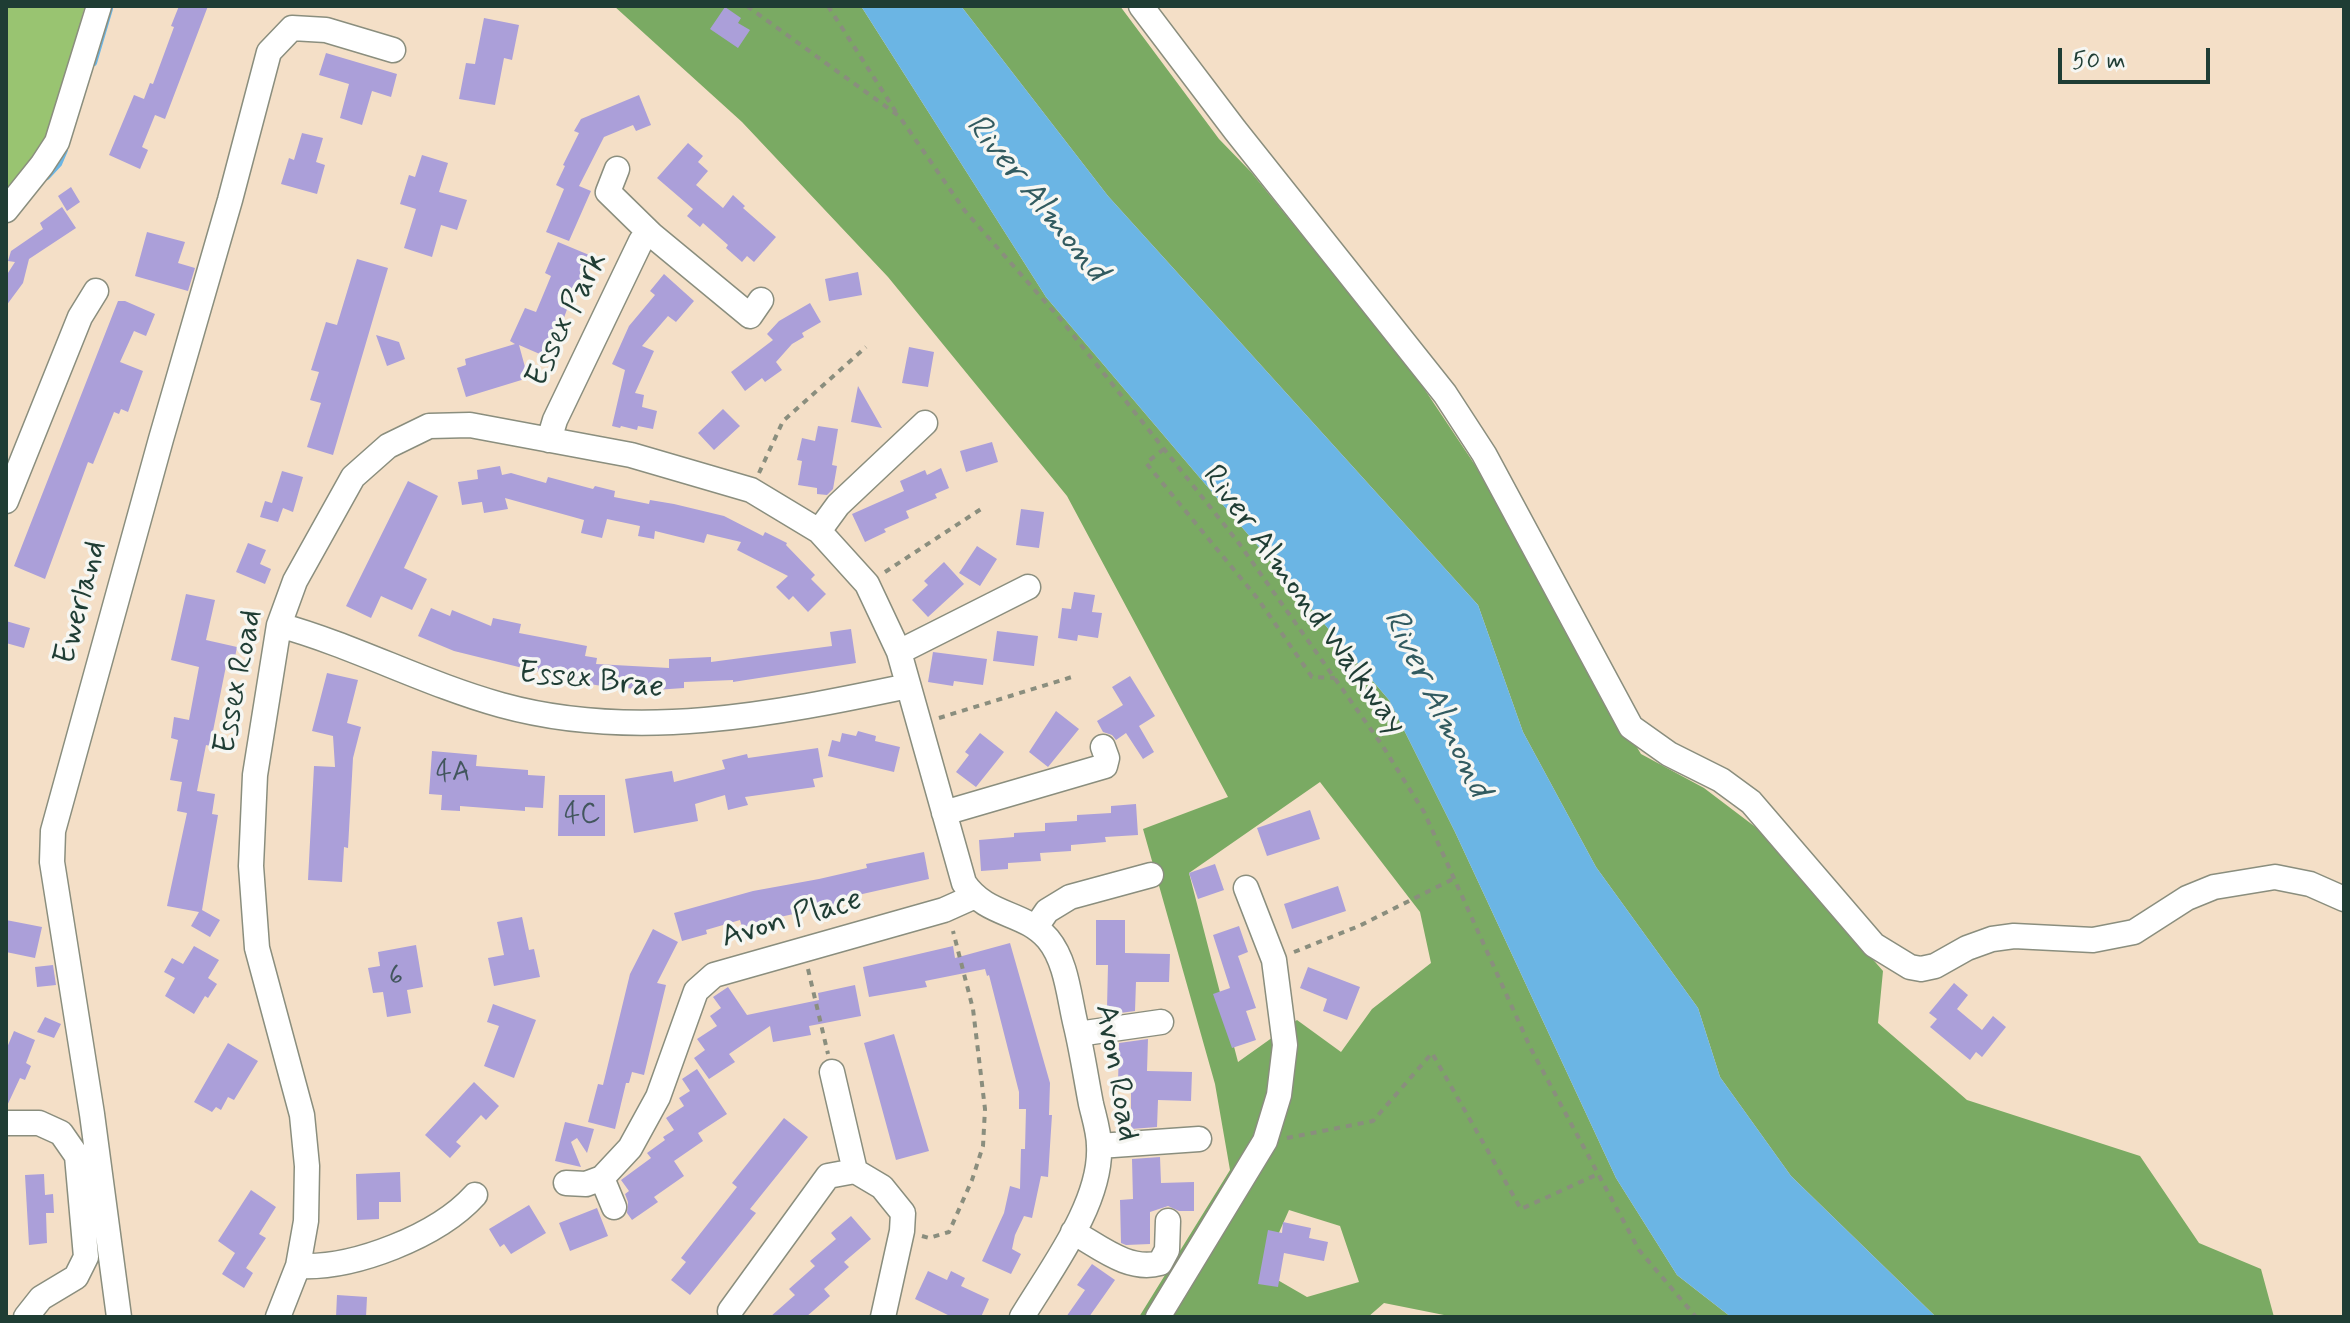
<!DOCTYPE html>
<style>
body{margin:0}
#map{position:relative;width:2350px;height:1323px;overflow:hidden;background:#f4dfc7;font-family:Mynerve,sans-serif}
canvas{display:block}
.frame{position:absolute;inset:0;border:8px solid #1f3d34;pointer-events:none}
.scale{position:absolute;left:2058px;top:48px;width:152px;height:36px;box-sizing:border-box;border:4px solid #1f3d34;border-top:0;padding-left:10px;font-size:24px;line-height:28px;white-space:nowrap;color:#1f3d34;-webkit-text-stroke:6px #f6f6f2;paint-order:stroke}
</style>
<div id="map">
<canvas width="2350" height="1323"></canvas>
<div class="frame"></div>
<div class="scale">50 m</div>
</div>
<script>
const ctx = document.querySelector('canvas').getContext('2d');
ctx.lineJoin = 'round';
function fill(path, color) { ctx.fillStyle = color; ctx.fill(path, 'evenodd'); }
function stroke(path, color, width, dash) { ctx.strokeStyle = color; ctx.lineWidth = width; ctx.lineCap = dash ? 'butt' : 'round'; ctx.setLineDash(dash || []); ctx.stroke(path); }
function write(font, color, halo, rows, align = 'center') {
  ctx.font = font + ' Mynerve,sans-serif'; ctx.lineWidth = 7; ctx.setLineDash([]); ctx.textBaseline = 'middle'; ctx.strokeStyle = halo; ctx.fillStyle = color; for (const [text, x, y, turn = 0] of rows) {
    ctx.save(); ctx.translate(x, y); ctx.rotate((+turn || 0) * Math.PI / 180); ctx.textAlign = isNaN(turn) ? turn : align; if (halo) ctx.strokeText(text, 0, 0); ctx.fillText(text, 0, 0); ctx.restore();
  }
}
fill(new Path2D(`
 M6,6H85L44,151L6,194Z`), '#99c471');
fill(new Path2D(`
 M614,6H861L1046,297L1389,700L1455,832L1616,1178L1677,1275L1731,1317H1454L1384,1303L1368,1317H1139L1230,1170L1215,1084L1143,829L1228,797L1067,496L888,277L742,122ZM1320,782L1420,912L1431,963L1372,1009L1341,1052L1297,1020L1238,1062L1189,873ZM1289,1210L1340,1226L1359,1282L1307,1297L1262,1271Z
 M961,6H1120L1219,139L1251,172L1415,375L1475,465L1574,643L1641,754L1704,788L1762,832L1883,971L1878,1023L1967,1100L2140,1156L2199,1243L2261,1269L2274,1317H1936L1791,1176L1720,1077L1698,1008L1596,867L1523,732L1478,605L1108,196Z`), '#7aaa63');
fill(new Path2D(`
 M861,6H961L1108,196L1478,605L1523,732L1596,867L1698,1008L1720,1077L1791,1176L1936,1317H1731L1677,1275L1616,1178L1455,832L1389,700L1046,297Z`), '#6bb5e4');
stroke(new Path2D(`
 M94,63L110,9
 M47,177L59,164L65,150`), '#6bb5e4', 6);
fill(new Path2D(`
 M179,6H208L165,119L155,115L142,147L148,150L140,169L109,155L134,95L144,99L150,83L153,84L174,27L171,26Z
 M725,7L741,18L738,23L750,30L738,48L710,29Z
 M484,18L519,25L512,60L504,58L495,105L459,99L466,63L475,64Z
 M326,53L397,74L391,97L372,91L362,125L340,118L349,84L319,75Z
 M639,95L651,125L636,131L633,125L604,137L579,186L591,191L569,241L546,232L564,189L556,185L565,166L563,165L579,133L574,131L581,119Z
 M302,133L323,138L316,162L325,165L317,194L281,184L289,158L294,160Z
 M688,143L703,156L698,162L708,171L696,185L723,208L733,195L745,206L743,208L776,237L754,262L747,256L742,262L726,248L728,245L703,223L700,227L687,216L693,209L657,178Z
 M422,155L448,163L439,192L467,200L457,230L441,225L432,257L404,248L416,209L400,204L409,175L415,177Z
 M71,187L80,202L67,211L58,196Z
 M62,207L76,228L29,259L23,283L6,306V276L15,262L8,261L11,251L43,229L40,223Z
 M147,232L185,242L178,263L195,268L188,291L135,276Z
 M558,242L594,257L581,287L576,284L560,329L554,327L542,355L519,345L528,378L466,397L457,368L466,365L465,359L515,344L510,341L525,308L536,312L551,276L545,273Z
 M357,259L388,268L333,455L307,447L321,403L310,400L319,372L311,370L326,322L337,325Z
 M858,272L862,295L829,301L825,279Z
 M664,274L694,301L676,322L668,316L642,346L654,351L635,393L644,395L642,407L657,411L653,429L638,426L637,430L621,426L620,428L612,426L625,370L612,364L629,326L655,295L650,291Z
 M118,301H125L155,314L146,336L134,331L120,362L143,371L128,412L121,409L119,414L114,412L93,464L88,462L45,579L14,566Z
 M810,303L821,322L802,333L804,337L792,344L776,362L782,370L765,382L762,378L745,391L731,372L773,340L767,334L779,321Z
 M376,335L399,342L405,359L387,366Z
 M909,347L934,352L928,387L902,383Z
 M858,386L882,428L851,422Z
 M723,409L740,426L714,450L698,433Z
 M818,426L838,429L832,465L837,466L833,489L827,495L817,494V488L798,485L802,461L797,460L802,438L815,441Z
 M992,442L998,462L966,472L960,451Z
 M500,466L502,475L511,473L546,483L548,477L593,489L595,486L615,491L614,497L649,504L650,500L674,504L724,516L763,536L765,532L787,543L786,545L815,575L811,579L826,594L808,612L793,596L789,600L776,587L788,576L737,550L741,542L707,534L704,543L655,531L654,539L638,536L640,526L607,519L602,538L581,533L584,520L505,498L508,509L484,513L482,502L462,505L458,482L478,479L477,470Z
 M941,468L949,488L935,494L937,498L906,511L909,518L884,529L886,532L865,542L852,514L904,491L900,481L925,470L927,475Z
 M282,471L303,477L293,512L283,508L278,522L260,517L265,501L272,503Z
 M408,481L438,496L404,568L427,579L412,610L381,596L371,618L346,606Z
 M1021,509L1044,512L1039,548L1016,545Z
 M248,543L266,550L260,564L271,569L265,584L236,572Z
 M977,546L997,559L980,586L959,573Z
 M944,562L964,584L928,617L912,600L928,585L924,581Z
 M1074,592L1095,595L1092,612L1102,613L1098,638L1078,635L1077,641L1058,638L1062,608L1071,609Z
 M186,594L215,600L206,640L237,647L233,667L226,666L210,746L206,745L197,791L215,794L212,814L218,815L202,910L220,920L210,937L191,926L199,912L167,906L187,813L177,811L182,782L170,780L178,740L171,738L174,717L189,720L199,667L171,660Z
 M431,608L450,616L452,610L491,626L493,618L521,624L519,633L587,646L585,656L597,658L596,664L669,668V659L711,657V662L832,646L830,632L851,629L856,663L733,682V680L684,682V688L655,690L608,687L559,679L558,683L541,680L543,673L454,651L418,636Z
 M6,621L30,628L24,648L6,643Z
 M997,631L1038,636L1034,666L993,661Z
 M933,652L987,659L983,685L954,681L953,686L928,682Z
 M327,673L358,680L347,723L361,727L353,758L348,848L344,847L342,882L308,880L314,766L335,767L333,736L312,731Z
 M1130,676L1155,716L1139,726L1154,752L1143,759L1126,733L1116,740L1112,735L1103,732L1097,721L1123,705L1112,687Z
 M1056,711L1079,729L1048,767L1029,752Z
 M858,731L876,736L875,741L900,747L894,772L828,756L832,740L840,742L842,733L856,736Z
 M980,733L1004,752L976,787L956,772L969,755L965,752Z
 M818,748L823,777L813,779L815,787L745,797L748,805L728,810L725,795L695,804L698,821L634,833L625,779L672,771L674,782L725,769L722,760L747,754L748,758Z
 M432,751L477,755L476,766L528,770V775L545,776L543,808L525,807V811L460,806V811L441,810L442,795L429,794Z
 M559,795H605V836H558Z
 M1136,804L1138,835L1105,837L1106,842L1071,845V851L1040,853L1041,861L1008,863V869L981,871L979,840L1014,837V833L1045,831V823L1077,821V815L1111,813V806Z
 M1310,810L1320,839L1267,856L1257,828Z
 M924,852L929,879L858,895L859,900L761,921L762,925L743,930L740,920L706,930L707,934L682,941L674,913L753,891L819,879L867,868L866,864Z
 M1215,864L1224,890L1198,899L1189,873Z
 M1338,886L1346,911L1292,929L1284,904Z
 M522,917L529,950L534,949L540,977L494,986L488,958L504,955L497,922Z
 M6,920L42,927L35,958L6,952Z
 M1096,920H1125V953L1170,954L1169,982H1136L1135,1011L1120,1013V1009L1107,1008L1108,965H1096Z
 M1239,926L1248,952L1238,956L1256,1008L1246,1011L1256,1040L1232,1048L1213,994L1230,988L1213,935Z
 M653,929L678,942L657,983L666,985L644,1075L632,1072L629,1083H626L615,1129L588,1122L598,1084L603,1085L630,974Z
 M1010,943L1050,1083L1049,1115H1052L1048,1177L1041,1176L1032,1218L1024,1216L1015,1235L1012,1249L1021,1254L1011,1274L982,1261L1004,1213L1010,1186L1020,1189L1021,1149H1025L1026,1109H1019V1092L989,975L987,976L985,969L925,981L927,987L869,997L863,967L953,946L955,958Z
 M416,945L423,987L407,990L411,1013L387,1017L383,992L373,993L368,968L380,966L378,952Z
 M194,946L219,960L208,978L217,984L208,998L205,996L194,1014L165,996L175,978L164,972L172,958L183,964Z
 M53,965L56,985L37,987L35,967Z
 M1308,967L1360,987L1347,1020L1323,1011L1327,999L1300,988Z
 M1954,983L1968,995L1957,1009L1982,1030L1993,1016L2006,1027L1982,1057L1976,1052L1970,1060L1930,1027L1937,1019L1929,1013Z
 M855,985L861,1016L809,1026L811,1035L773,1042L770,1026L729,1054L735,1062L709,1079L694,1058L705,1050L697,1039L717,1026L710,1016L721,1008L713,997L728,987L747,1015L819,1000L818,993Z
 M493,1004L536,1020L514,1078L484,1066L499,1026L487,1022Z
 M45,1017L61,1024L54,1038L37,1032Z
 M14,1031L35,1040L26,1063L31,1066L25,1080L20,1078L6,1108V1050Z
 M894,1034L929,1151L896,1160L864,1043Z
 M1148,1039L1147,1071L1192,1072L1191,1101L1158,1100L1157,1127L1131,1129V1084H1118L1119,1043Z
 M228,1043L258,1061L234,1100L228,1097L221,1110L216,1107L212,1112L194,1102Z
 M697,1069L727,1114L698,1133L703,1141L674,1161L684,1176L654,1197L658,1202L632,1220L627,1213L628,1202L625,1194L629,1191L621,1180L651,1158L647,1153L665,1140L663,1137L674,1130L666,1118L684,1106L679,1098L690,1091L682,1079Z
 M474,1082L499,1106L486,1120L481,1115L456,1142L461,1146L450,1158L425,1135Z
 M784,1118L808,1137L750,1209L756,1213L690,1295L671,1280L686,1262L681,1258L737,1187L732,1183Z
 M565,1122L594,1129L587,1153L577,1138L571,1142L581,1167L555,1161Z
 M1160,1157L1161,1183L1194,1182V1211H1179L1168,1206L1150,1212V1244L1126,1245L1121,1243L1120,1200L1133,1199L1132,1159Z
 M400,1172L401,1202H379V1219L357,1220L356,1174Z
 M44,1174L45,1195L53,1194L54,1213H46L47,1243L29,1245L25,1175Z
 M251,1190L276,1207L259,1234L266,1238L246,1268L253,1273L244,1288L222,1274L235,1253L218,1241Z
 M529,1205L546,1233L511,1254L504,1244L500,1247L489,1229Z
 M597,1208L608,1236L570,1251L559,1223Z
 M851,1216L871,1239L844,1262L849,1267L824,1289L830,1296L806,1317H770L795,1295L789,1289L815,1266L810,1261L836,1239L831,1233Z
 M1283,1222L1311,1228L1309,1238L1328,1242L1324,1261L1284,1253L1278,1287L1258,1284L1268,1230L1282,1233Z
 M1092,1264L1115,1280L1089,1317H1066L1085,1290L1077,1285Z
 M928,1271L947,1280L951,1271L965,1278L961,1286L989,1299L981,1317H952L915,1299Z
 M337,1295L367,1297L366,1317H336Z`), '#ab9fd9');
const minor = new Path2D(`
 M1141,6L1235,130L1445,394L1484,454L1631,727L1669,754L1721,780L1751,802L1874,945L1910,967L1921,969L1935,966L1967,948L1992,939L2014,936L2093,940L2134,932L2187,898L2214,887L2275,877L2310,884L2344,899
 M617,169L608,192L652,235L750,316L761,300
 M6,210L42,165L57,142L99,6
 M549,440L555,420L641,241L652,235
 M6,501L80,317L96,291
 M819,531L838,505L925,423
 M279,625C355,646 425,684 501,705C635,742 775,714 908,686
 M899,652L1028,587
 M944,813L1105,766L1107,758L1103,747
 M1036,927L1047,911L1070,897L1151,875
 M1078,1034L1161,1022
 M832,1072L855,1171
 M6,1123H39L61,1133L77,1156L86,1257L76,1277L41,1298L26,1317
 M1099,1146L1199,1139
 M602,1178L614,1207
 M566,1183L586,1184L602,1178L630,1148L658,1097L696,991L714,975L944,910L973,897
 M1073,1232C1100,1247 1129,1272 1160,1263L1167,1250L1168,1221
 M298,1266C354,1269 438,1236 475,1195
 M730,1311L828,1176L855,1171L882,1187L903,1213L902,1231L883,1317
 M119,1317L92,1114L52,862L53,831L161,439L230,200L269,52L292,28L326,30L393,50
 M278,1317L298,1266L306,1221L307,1166L302,1115L257,948L251,866L255,775L279,625L295,581L353,477L388,446L429,426L470,425L631,455L751,490L819,531L867,584L899,652L964,883C987,917 1024,911 1048,939C1067,962 1069,998 1076,1026C1082,1051 1086,1078 1091,1104C1094,1117 1099,1132 1099,1146C1102,1203 1050,1270 1022,1317
 M1158,1317L1265,1141L1279,1095L1285,1045L1274,960L1246,888`);
stroke(minor, '#8a8e7e', 27);
stroke(new Path2D(`
 M747,6L899,116L965,211L1062,321L1238,542L1382,745L1424,812L1531,1049L1639,1250L1696,1317
 M828,6L896,112
 M1164,449L1146,463L1258,599L1312,677L1335,678
 M759,473L783,421L866,347
 M885,572L981,509
 M939,718L1075,676
 M1294,952L1359,926L1455,878
 M808,969L828,1054
 M1287,1138L1373,1121L1432,1053L1521,1209L1598,1174
 M922,1236L929,1238L949,1232L972,1180L983,1146L985,1109L973,1009L953,931`), '#8a8e7e', 4, [6, 6]);
stroke(minor, '#fff', 24);
write('28px', '#42565d', null, [
 ["4A",453,774],
 ["4C",582,816],
 ["6",396,978]
]);
write('32px', '#1f3d34', '#f6f6f2', [
 ["Essex Park",568,320,-64],
 ["River Almond Walkway",1303,601,54],
 ["Ewerland",82,603,-75],
 ["Essex Road",240,682,-79],
 ["Essex Brae",591,682,6],
 ["Avon Place",792,920,-16],
 ["Avon Road",1115,1073,80]
]);
write('italic 34px', '#325b60', '#f6f6f2', [
 ["River Almond",1035,199,51],
 ["River Almond",1435,704,64]
]);
</script>
